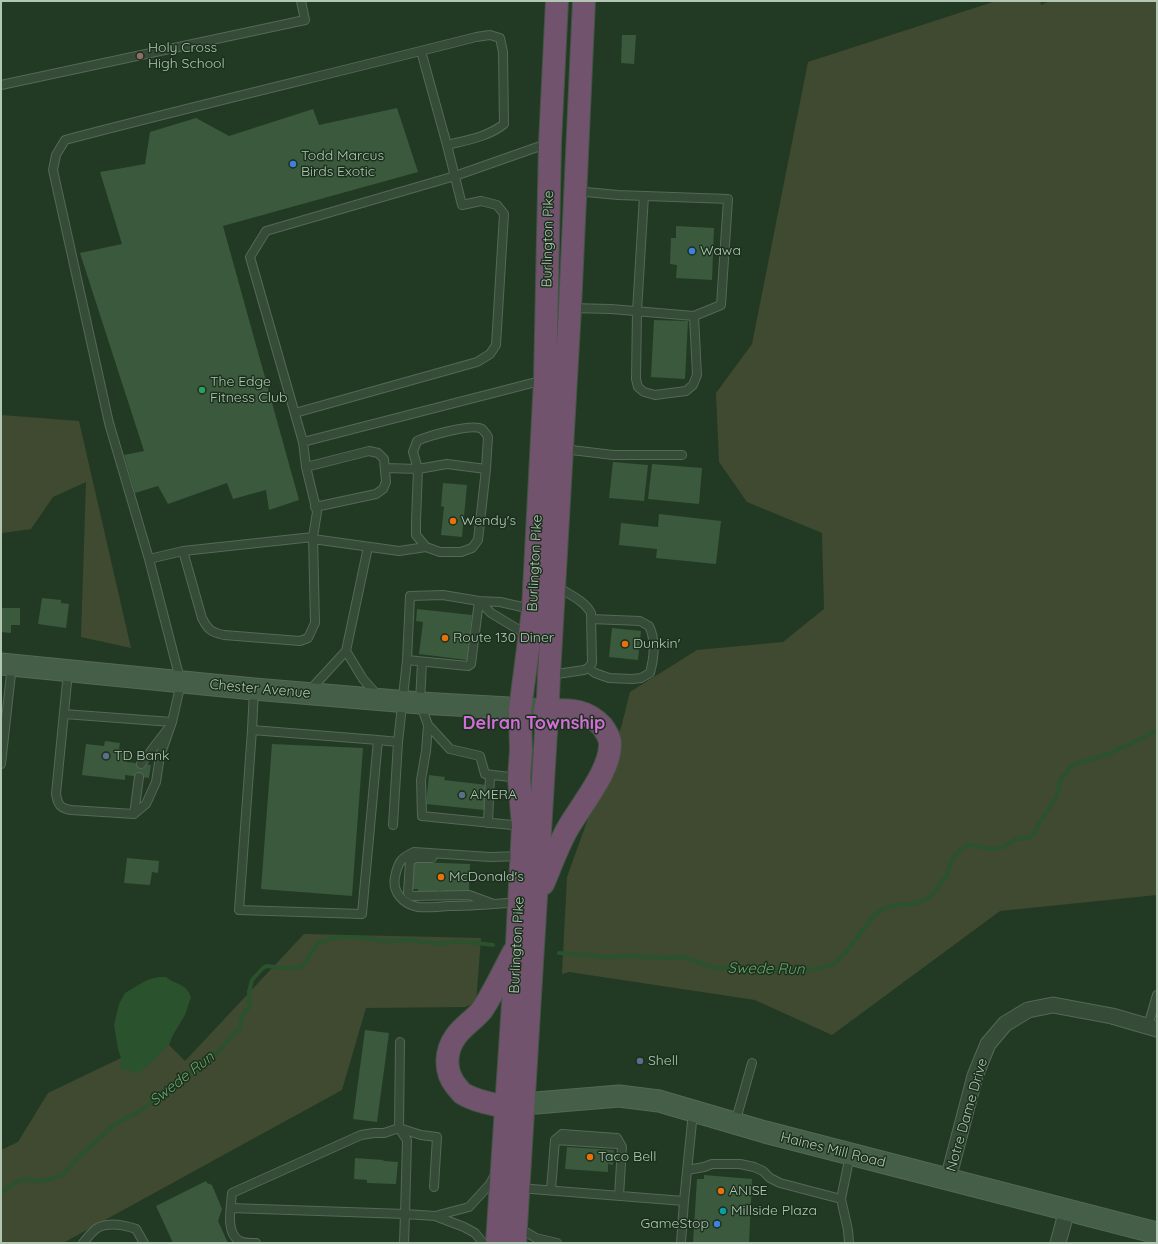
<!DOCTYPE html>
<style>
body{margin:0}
#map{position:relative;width:1158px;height:1244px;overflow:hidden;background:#223a24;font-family:Quicksand,sans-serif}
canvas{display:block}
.frame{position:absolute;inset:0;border:2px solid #b1c7b3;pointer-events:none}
</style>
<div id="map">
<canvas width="1158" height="1244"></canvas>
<div class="frame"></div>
</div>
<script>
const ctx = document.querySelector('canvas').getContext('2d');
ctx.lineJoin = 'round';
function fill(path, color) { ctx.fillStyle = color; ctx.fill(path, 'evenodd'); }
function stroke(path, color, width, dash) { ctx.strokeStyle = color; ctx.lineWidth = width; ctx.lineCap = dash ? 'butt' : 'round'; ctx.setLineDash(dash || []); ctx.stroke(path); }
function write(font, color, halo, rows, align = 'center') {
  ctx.font = font + ' Quicksand,sans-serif'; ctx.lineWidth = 3; ctx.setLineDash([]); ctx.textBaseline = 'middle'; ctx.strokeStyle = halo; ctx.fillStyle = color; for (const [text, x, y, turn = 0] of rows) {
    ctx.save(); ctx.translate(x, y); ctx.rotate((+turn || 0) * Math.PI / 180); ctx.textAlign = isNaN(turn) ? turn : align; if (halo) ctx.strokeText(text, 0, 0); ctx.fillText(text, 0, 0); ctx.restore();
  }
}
fill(new Path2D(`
 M996,1H1040L1041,5L1050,1H1157V895L1000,911L832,1035L755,1000L569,972L562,974L567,877L622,724L630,692L697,650L783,642L824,609L822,533L747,502L719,462L716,393L752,344L808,62Z
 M1,415L79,421L131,648L81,637L86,482L53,497L31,529L2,533L1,536Z
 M304,934L481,938L476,1003L465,1007L366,1008L342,1090L63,1243H1V1150L18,1142L48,1093L121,1058L119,1004L189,992L169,1045L185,1061Z`), '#404a30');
fill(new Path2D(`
 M158,977H166C177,986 185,982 191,997L185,1015L170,1040C169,1048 144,1070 137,1074L129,1070L120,1069L121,1058L118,1049L114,1025L119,1004L125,993L147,980Z`), '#29522d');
stroke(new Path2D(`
 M559,953L608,957L628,956L668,958L683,957L715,968H744L780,972L805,971L833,965L846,952L872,918L880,911L888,907L897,905L913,904L926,900L932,895L947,875L952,860L957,853L964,847L970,845H976L988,849L1001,848L1016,839L1029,838L1034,834L1040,822L1055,799L1059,790V783L1063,776L1073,765L1108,754L1157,731
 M1,1193L15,1183L24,1179L34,1181L48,1180L64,1174L79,1156L89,1148L115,1124L143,1109L172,1085L210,1059L219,1051L240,1027L242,1016L250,1006L249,992L252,980L263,968L266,966L285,968L302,967L318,943L337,937H356L383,941L410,940L440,944L459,941L493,945`), '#29522d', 4);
fill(new Path2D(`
 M622,35H636L634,64L621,63Z
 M397,108L418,172L223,226L299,500L269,510L266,490L233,499L227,483L168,504L158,486L135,493L124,455L144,451L80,253L122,244L100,172L145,164L150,132L196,118L229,136L313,109L319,125Z
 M676,226L714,228L712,280L676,278L677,265L670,264L671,238H676Z
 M654,320L688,321L685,379L651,377Z
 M613,462L648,465L644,501L609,498Z
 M652,464L702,468L699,504L648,499Z
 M443,483L467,485L462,537L441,535L444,507L441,506Z
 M659,514L721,521L716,564L656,558L657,549L619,545L621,523L658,527Z
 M42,598L61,600V603L69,604L66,628L38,624Z
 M1,608H20V625H11V633L1,632Z
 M417,609L472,615L467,660L419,654L423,622L416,621Z
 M612,628L641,631L638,660L609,657Z
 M105,741L120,743L119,749L128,750L127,762L151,765L149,778L125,775V780L82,775L86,744L104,746Z
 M272,744L363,748L352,896L261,889Z
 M429,775L445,777L444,780L487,785L484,810L426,804Z
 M127,858L159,861L158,873L152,872L150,885L124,883Z
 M413,862L470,864L469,891H450V894H443V891L438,890V894L418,893V889H412Z
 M365,1030L389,1033L377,1122L353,1119Z
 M567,1147L614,1150L613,1165L608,1164V1172L565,1169Z
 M355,1158L383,1160L384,1161L398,1162L396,1184L367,1183V1180L354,1179Z
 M704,1175L752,1179L749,1243H693L697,1179H704Z
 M206,1181L207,1183L212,1185L222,1209L218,1221L228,1243H173L156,1206Z`), '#3b593d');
const lane = new Path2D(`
 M421,51L447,145
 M1,85L305,20L301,1
 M644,196L637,311L636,379L638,387L644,392L655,395L686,391L693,385L697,375L694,316
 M571,308L611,309L694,316L721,305L728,199L618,195L575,191
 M544,380L303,442L250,257L266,231L455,176L549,143
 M563,449L613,455H682
 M306,467L369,451L378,453L384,459L386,482L383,489L376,494L315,507
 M385,468L418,469L447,464L486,469L478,540L472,548L461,552H440L426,547L416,535V521L418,469L413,452L417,441C428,436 472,423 482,429C484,431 487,435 488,437L486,469
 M313,539L399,551L426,547
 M183,551L202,618C208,630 211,632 224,635L300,641L308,638L315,623L313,537
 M149,559L109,423L53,170L56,155L65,140C202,104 339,72 476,37L490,35L500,38L503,52L504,124C488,137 467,140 447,145L462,205L481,201L497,205L504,214L496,345L490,354L477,362L295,413
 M479,601L491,613L529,636
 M346,651L368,547
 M407,660L468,666L471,664L479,601
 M422,662L420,703L428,725L450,749L480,756L485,774L518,778
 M588,668L595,673L609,678L632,679L641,678L650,673C654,658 656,640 649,626L640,621L591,619
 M68,672L56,794C58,805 60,808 71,810L134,814L146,804L156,782L160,756L172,722L181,683L149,559L183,551L313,537L317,512L306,467L303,442
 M550,675L584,670L588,668L592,663L591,613C584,600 568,594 556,586
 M310,690L346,651L363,679L378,696
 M64,714L172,722
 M428,725L426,751L421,780L422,816L522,826
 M252,730L254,690
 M378,740L362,914L239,910L252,730L378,740L398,742
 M1,764L12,665
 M141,764L167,730
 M134,814L139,777
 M488,823L490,775
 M393,825L398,742L407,660L410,596L443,595L479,601L500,602L531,609
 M432,858H416L410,861L408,893L412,896L469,895L491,903
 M519,902C496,904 472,906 449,906C439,907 428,908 418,907C403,904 392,892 395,877C398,862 401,858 414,852L490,857L521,856
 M1148,1026L1157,995
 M400,1042L399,1128L407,1140L405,1214L435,1216L464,1227L475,1233L483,1243
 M735,1123L752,1063
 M555,1140L617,1144
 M687,1170L704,1167L712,1164H740L754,1167L763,1171L770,1178L780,1183L841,1199
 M519,1188L684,1201L693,1112
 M551,1190L555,1140L562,1134L617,1138L622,1147L619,1196
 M231,1208L405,1214L404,1243
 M435,1216L469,1207L490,1184L495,1175
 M517,1227L536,1238L557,1243
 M83,1243C87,1238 93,1230 99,1227C111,1222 124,1225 136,1229L144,1243
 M256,1243C251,1243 244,1243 240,1241C225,1234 231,1207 232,1193L361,1135L374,1133H384L399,1128L421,1135L437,1137L434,1187
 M681,1243L684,1201
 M849,1243L848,1230L841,1199L850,1155`);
const street = new Path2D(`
 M948,1179L975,1076L988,1044L1005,1024L1028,1010L1053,1005L1112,1016L1157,1029
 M1058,1243L1067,1210`);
const secondary = new Path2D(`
 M1,664L254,689L420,703L545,710
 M506,1107L524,1104L619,1096L659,1101L765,1132L1157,1233`);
const highway = new Path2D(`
 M543,884C551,866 558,845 568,828C581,805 612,769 610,742C609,736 605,730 602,726C585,708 568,710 545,710
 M506,1107C492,1104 474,1101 462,1093C460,1091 458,1088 456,1086C444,1071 445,1051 456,1036C463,1026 475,1019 482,1010C494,992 503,972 513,953
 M497,1243L517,944L523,826L519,778L521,751L520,710L533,610L545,380L550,143L557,1
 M515,1243L546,732L545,710L548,698L549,675L570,308L584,1`);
stroke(lane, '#546956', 10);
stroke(street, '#546956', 17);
stroke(secondary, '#546956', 23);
stroke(highway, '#415543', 24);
stroke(lane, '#364b38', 8);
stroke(street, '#364b38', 15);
stroke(secondary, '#445e47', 21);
stroke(highway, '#71536d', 22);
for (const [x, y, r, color] of [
 [140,56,4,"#8d6e63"],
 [293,164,4,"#3f7fe0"],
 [692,251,4,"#3f7fe0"],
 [202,390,4,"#2e9e5b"],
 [453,521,4,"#e8710a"],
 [445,638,4,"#e8710a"],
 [625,644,4,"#e8710a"],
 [106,756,4,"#5c6f8a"],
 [462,795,4,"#5c6f8a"],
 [441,877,4,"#e8710a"],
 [640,1061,4,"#5c6f8a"],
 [590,1157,4,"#e8710a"],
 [721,1191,4,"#e8710a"],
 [723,1211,4,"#0f9aa8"],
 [717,1224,4,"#3f7fe0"]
]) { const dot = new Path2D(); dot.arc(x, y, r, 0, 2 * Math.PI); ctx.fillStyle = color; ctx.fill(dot); stroke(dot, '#1b2f1d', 1.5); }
write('14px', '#b1c7b3', '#1b2f1d', [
 ["Holy Cross",148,48],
 ["High School",148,64],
 ["Todd Marcus",301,156],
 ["Birds Exotic",301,172],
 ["Wawa",700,251],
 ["The Edge",210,382],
 ["Fitness Club",210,398],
 ["Wendy's",461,521],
 ["Route 130 Diner",453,638],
 ["Dunkin'",633,644],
 ["TD Bank",114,756],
 ["AMERA",470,795],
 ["McDonald's",449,877],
 ["Shell",648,1061],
 ["Taco Bell",598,1157],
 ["ANISE",729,1191],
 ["Millside Plaza",731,1211],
 ["GameStop",709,1224,"right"]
], 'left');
write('14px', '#b1c7b3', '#1b2f1d', [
 ["Burlington Pike",548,239,-89],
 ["Burlington Pike",535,563,-87],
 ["Chester Avenue",260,689,5],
 ["Burlington Pike",517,945,-87],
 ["Notre Dame Drive",967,1115,-74],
 ["Haines Mill Road",833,1150,14]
]);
write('italic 15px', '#69a66e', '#1b2f1d', [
 ["Swede Run",766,969,1],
 ["Swede Run",182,1079,-38]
]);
write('bold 18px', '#d26ed8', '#1b2f1d', [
 ["Delran Township",534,724]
]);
</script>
